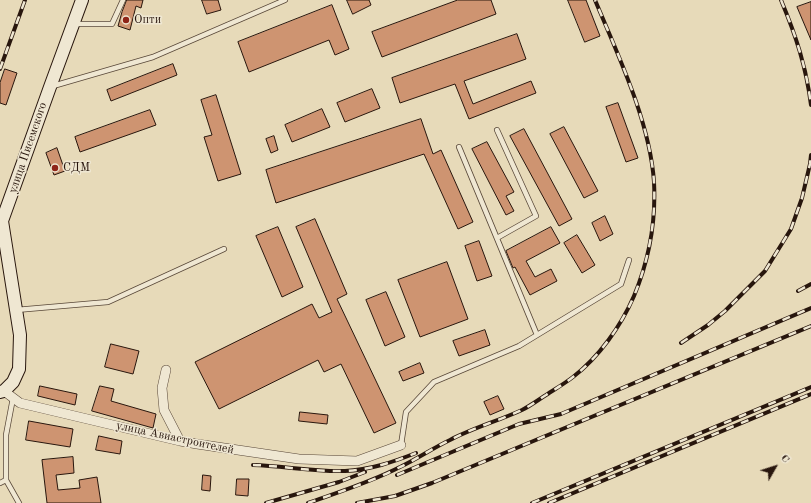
<!DOCTYPE html>
<meta charset="utf-8">
<style>
body{margin:0}
#map{position:relative;width:811px;height:503px;overflow:hidden;background:#e7dab9;font-family:"Old Standard TT",serif}
canvas{display:block}
.north{position:absolute;left:755px;top:447px;width:40px;height:40px;-webkit-text-stroke:3px #efe7d2;paint-order:stroke;rotate:51deg;font-size:11px;font-weight:700;line-height:16px;text-align:center;color:#28160d}
.north::after{content:'';display:block;margin:auto;width:14px;height:18px;background:#28160d;clip-path:polygon(50% 0,100% 100%,50% 72%,0 100%)}
</style>
<div id="map">
<canvas width="811" height="503"></canvas>
<div class="north">С</div>
</div>
<script>
const ctx = document.querySelector('canvas').getContext('2d');
ctx.lineJoin = 'round';
function fill(path, color) { ctx.fillStyle = color; ctx.fill(path, 'evenodd'); }
function stroke(path, color, width, dash) { ctx.strokeStyle = color; ctx.lineWidth = width; ctx.lineCap = dash ? 'butt' : 'round'; ctx.setLineDash(dash || []); ctx.stroke(path); }
function write(font, color, halo, rows, align = 'center') {
  ctx.font = font + ' "Old Standard TT",serif'; ctx.lineWidth = 3; ctx.setLineDash([]); ctx.textBaseline = 'middle'; ctx.strokeStyle = halo; ctx.fillStyle = color; for (const [text, x, y, turn = 0] of rows) {
    ctx.save(); ctx.translate(x, y); ctx.rotate((+turn || 0) * Math.PI / 180); ctx.textAlign = isNaN(turn) ? turn : align; if (halo) ctx.strokeText(text, 0, 0); ctx.fillText(text, 0, 0); ctx.restore();
  }
}
const building = new Path2D(`
 M127,0H143L141,8L136,6L130,30L118,26L122,12Z
 M202,0H218L221,10L207,14Z
 M347,0H369L371,5L353,14Z
 M458,0H491L496,14L382,57L372,32Z
 M568,0H586L600,36L585,42Z
 M811,2V40L797,7Z
 M332,5L349,49L335,55L329,40L249,72L238,42Z
 M517,34L526,59L464,81L473,104L531,81L536,93L469,119L455,84L400,103L392,78Z
 M173,64L177,75L111,101L107,90Z
 M5,69L17,73L6,105L0,103V83Z
 M372,89L380,108L345,122L337,103Z
 M216,95L241,174L218,181L204,137L212,135L201,100Z
 M618,103L638,158L626,162L606,107Z
 M322,109L330,127L292,142L285,125Z
 M150,110L156,125L80,152L75,137Z
 M421,119L433,154L441,150L473,222L458,229L424,154L276,203L266,170Z
 M564,127L598,191L584,198L550,134Z
 M524,129L572,219L559,226L510,136Z
 M274,136L278,150L271,153L266,139Z
 M487,142L514,192L506,196L514,211L506,215L472,149Z
 M57,148L65,171L54,175L46,153Z
 M605,216L613,234L600,241L592,223Z
 M315,219L347,294L337,299L396,423L374,433L341,364L324,372L318,360L219,409L195,362L312,304L319,318L332,312L296,227Z
 M278,227L303,287L282,297L256,236Z
 M551,227L560,243L526,261L535,277L551,269L557,281L530,295L515,267L513,268L506,251Z
 M577,235L595,265L582,273L564,243Z
 M479,241L492,276L477,281L465,246Z
 M447,262L468,319L420,337L398,280Z
 M386,292L405,337L385,346L366,300Z
 M485,330L490,345L459,356L453,341Z
 M111,344L139,351L133,374L105,367Z
 M420,363L424,373L403,381L399,372Z
 M40,386L77,394L75,405L38,396Z
 M100,386L114,389L111,401L156,414L153,428L92,411Z
 M498,396L504,409L490,415L484,402Z
 M300,412L328,415L327,424L299,421Z
 M29,421L73,429L70,447L26,440Z
 M99,436L122,441L120,454L96,450Z
 M73,457L74,473L56,475L58,490L80,488L79,480L97,477L101,503H47L42,460Z
 M203,475L211,476L210,491L202,490Z
 M237,479H249L248,496L236,495Z`);
fill(building, '#ce9471');
stroke(building, '#28160d', 1);
const lane = new Path2D(`
 M74,24H112L123,0
 M53,86L153,57L285,0
 M459,147L537,335
 M497,238L536,216L497,130
 M16,310L108,302L224,249
 M13,398L6,435V480L19,503
 M401,445L406,412L434,382L519,346L621,284L629,260
 M0,483L6,480`);
const street = new Path2D(`
 M166,370L162,388L164,410L180,441
 M4,391L20,403L180,441L197,444L299,459L357,461L401,445`);
const secondary = new Path2D(`
 M0,392L4,391L13,382L19,369L20,335L2,221L50,87L82,0`);
stroke(lane, '#584738', 6);
stroke(street, '#584738', 10);
stroke(secondary, '#28160d', 14);
stroke(lane, '#efe7d2', 4.5);
stroke(street, '#efe7d2', 9);
stroke(secondary, '#efe7d2', 12);
const rail = new Path2D(`
 M781,0C796,36 806,66 811,105
 M0,69L25,0
 M798,291L811,284
 M681,343L708,325L725,311L765,271L791,229L802,198L810,164L811,155
 M253,465C284,466 314,472 345,471C370,470 393,462 416,453
 M397,475L519,424L561,414L811,308
 M266,503L339,482L365,472
 M308,503C339,492 371,482 400,467C417,459 433,448 450,440C473,428 498,421 522,410C530,406 538,400 546,395C555,389 564,384 573,377C599,357 621,326 634,296C649,260 656,220 654,182C650,122 618,55 595,0
 M357,503L395,496L432,483L811,326
 M532,503L811,387
 M549,503L811,394`);
stroke(rail, '#28160d', 4);
stroke(rail, '#efe7d2', 2.5, [8]);
for (const [x, y, r, color] of [
 [126,20,4,"#8f2418"],
 [55,168,4,"#8f2418"]
]) { const dot = new Path2D(); dot.arc(x, y, r, 0, 2 * Math.PI); ctx.fillStyle = color; ctx.fill(dot); stroke(dot, '#efe7d2', 1.5); }
write('12px', '#28160d', '#efe7d2', [
 ["Опти",134,20],
 ["СДМ",63,168]
], 'left');
write('12px', '#28160d', '#efe7d2', [
 ["улица Писемского",28,148,-71],
 ["улица Авиастроителей",175,438,12]
]);
</script>
